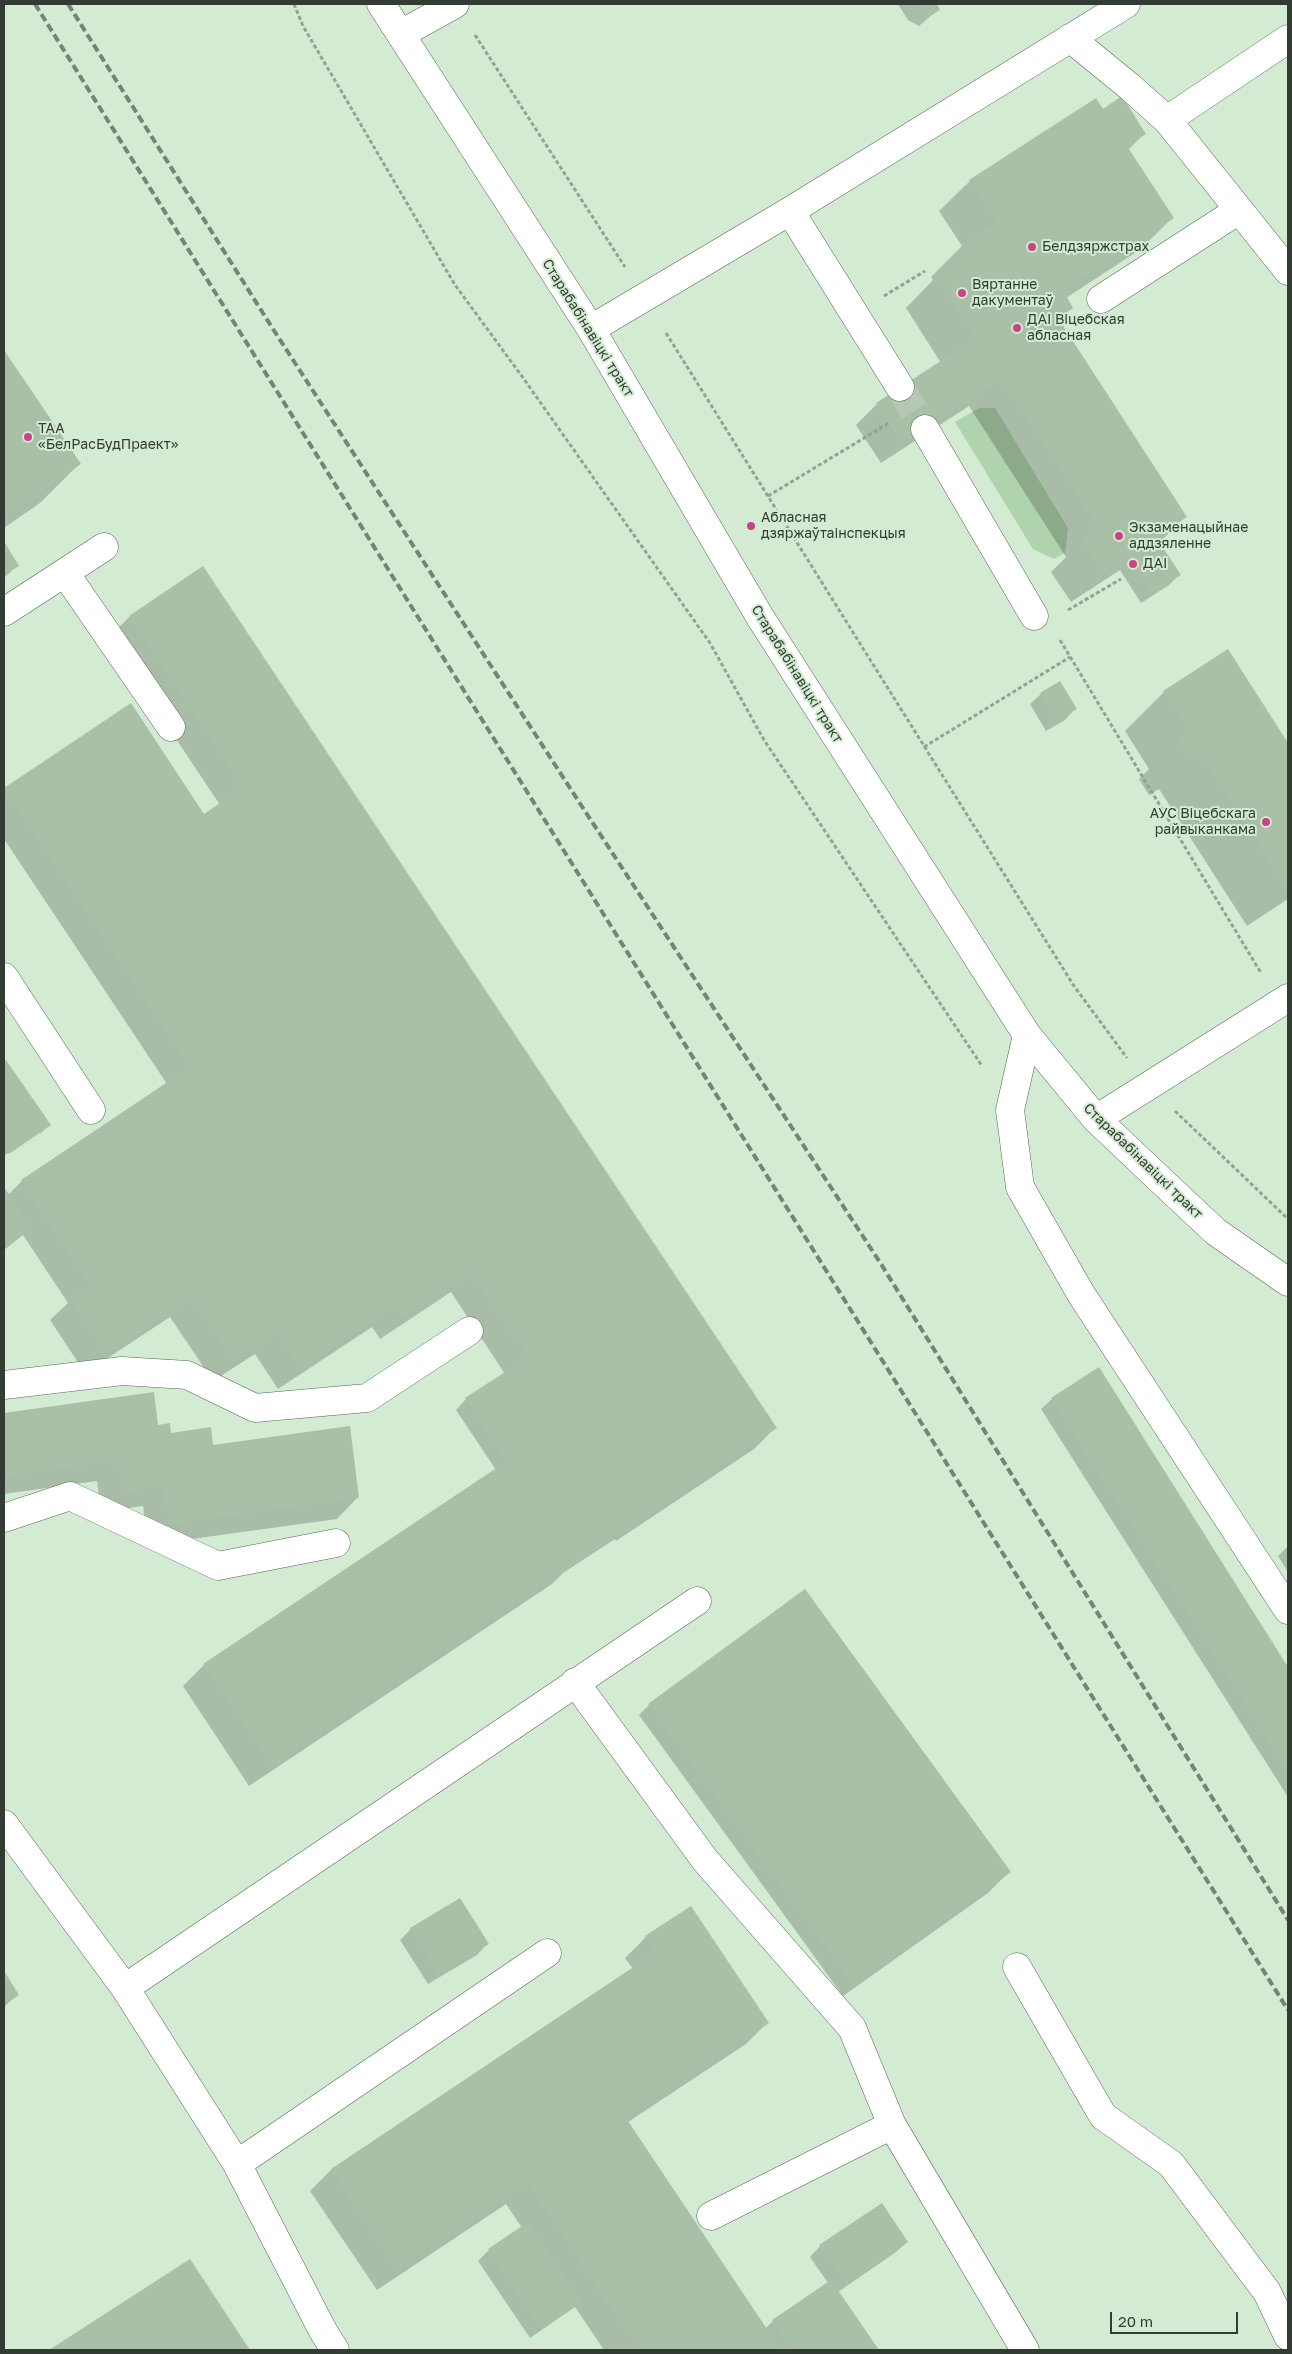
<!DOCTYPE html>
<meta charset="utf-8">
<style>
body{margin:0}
#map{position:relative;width:1292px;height:2354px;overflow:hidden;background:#d4ebd3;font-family:"Golos Text",sans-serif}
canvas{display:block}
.frame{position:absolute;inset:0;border:5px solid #333c33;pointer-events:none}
.scale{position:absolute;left:1110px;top:2312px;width:128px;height:22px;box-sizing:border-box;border:2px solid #333c33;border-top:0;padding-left:6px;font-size:15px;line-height:18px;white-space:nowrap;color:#333c33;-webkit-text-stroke:4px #d4ebd3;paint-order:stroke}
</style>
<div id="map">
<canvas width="1292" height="2354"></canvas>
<div class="frame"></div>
<div class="scale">20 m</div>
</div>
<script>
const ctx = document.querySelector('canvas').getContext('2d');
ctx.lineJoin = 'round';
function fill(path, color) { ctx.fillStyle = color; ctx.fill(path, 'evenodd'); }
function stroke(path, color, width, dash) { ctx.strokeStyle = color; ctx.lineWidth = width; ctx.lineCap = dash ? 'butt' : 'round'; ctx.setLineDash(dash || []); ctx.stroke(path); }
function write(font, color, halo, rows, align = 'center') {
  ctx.font = font + ' "Golos Text",sans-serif'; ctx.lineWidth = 4; ctx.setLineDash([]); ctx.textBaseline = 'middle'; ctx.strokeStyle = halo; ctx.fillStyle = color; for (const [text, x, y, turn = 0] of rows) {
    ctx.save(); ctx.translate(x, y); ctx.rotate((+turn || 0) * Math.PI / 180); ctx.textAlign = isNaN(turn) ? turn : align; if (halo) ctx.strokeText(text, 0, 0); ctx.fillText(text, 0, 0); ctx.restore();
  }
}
fill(new Path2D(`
 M979,408H995L1068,528L1065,553L1054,559L1033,549L955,422Z`), '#afd4ad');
fill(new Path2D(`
 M898,4H935L939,9L919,26L908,20Z
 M1103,111L1145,133L1128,150L1172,218L1141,249L1066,298L1072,307L1058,321L1185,517L1159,543L1179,575L1169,585L1141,603L1120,570L1071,602L1051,572L1066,557L969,406L881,463L856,425L877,404L941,363L906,308L933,280L931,277L962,246L939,211L970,181Z
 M4,352L80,463L40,503L4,528Z
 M4,544L18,565L4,578Z
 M130,616L775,1428L754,1449L616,1541L615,1539L563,1573L552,1584L249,1786L183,1686L204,1665L496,1470L456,1410L466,1399L505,1374L451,1292L380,1339L372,1327L278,1389L255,1354L213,1381L170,1317L85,1373L50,1320L68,1303L23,1235L4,1250V1189L8,1195L22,1181L167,1084L4,839L5,789L204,815L220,805L109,638Z
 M1228,651L1288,746V899L1247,926L1159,789L1149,795L1139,779L1149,769L1125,731L1164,692Z
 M1041,694L1075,709L1065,720L1046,731L1030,704Z
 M6,1062L50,1124L39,1135L4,1160L40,1134V1131L4,1156V1063Z
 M1099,1369L1288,1669V1797L1041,1409L1052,1399Z
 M153,1394L157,1427L170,1434L358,1497L337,1519L148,1545L143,1506L101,1512L97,1481L4,1494V1414Z
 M1288,1546V1572L1278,1556Z
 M649,1705L1009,1872L988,1893L843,1996L639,1715Z
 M460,1899L487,1944L477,1955L428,1984L400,1940L411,1929Z
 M646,1937L767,2023L746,2044L628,2122L765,2329L773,2321L828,2283L810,2257L820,2246L907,2242L896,2252L838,2292L878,2350H604L575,2307L530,2338L478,2261L489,2250L522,2228L506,2204L377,2290L310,2191L331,2170L633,1969L625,1958Z
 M4,1974L17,1995L4,2007Z
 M190,2260L249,2350H52Z`), '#0003');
fill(new Path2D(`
 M914,4H937L940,10L930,16L918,10Z
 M1122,96L1146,134L1127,146L1174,218L1063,290L1073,308L1058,318L1187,517L1156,537L1181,575L1152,593L1128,556L1102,572L1081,540L1099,529L1002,379L902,443L876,403L976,338L936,276L968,255L961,245L997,222L969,180L1096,98L1103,109Z
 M4,350L81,464L4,517Z
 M4,541L19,566L4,575Z
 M203,566L777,1428L271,1766L203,1664L507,1461L465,1398L528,1357L472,1272L402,1318L394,1307L300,1369L276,1334L235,1361L192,1297L107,1353L70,1298L91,1285L21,1180L190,1067L4,788L131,703L204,814L243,787L129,616Z
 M1228,649L1288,743V886L1286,887L1199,751L1189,757L1177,739L1189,731L1163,691Z
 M1060,681L1077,709L1057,721L1040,693Z
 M6,1060L51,1125L9,1154L4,1147V1061Z
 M4,1187L32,1228L4,1248Z
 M1099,1367L1288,1667V1771L1051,1398Z
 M154,1392L158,1425L170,1423L171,1433L211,1427L213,1445L350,1426L359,1498L169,1524L163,1486L122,1492L118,1460L4,1476V1413Z
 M805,1589L1011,1872L854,1986L648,1704Z
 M460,1898L489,1944L438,1975L410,1928Z
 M691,1906L769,2023L626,2118L781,2350H639L528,2184L398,2270L331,2169L656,1952L645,1936Z
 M4,1971L19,1995L4,2005Z
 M882,2203L908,2242L846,2284L819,2245Z
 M528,2222L582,2302L541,2329L488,2249Z
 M190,2259L250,2350H49Z
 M831,2280L879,2350H792L772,2320Z`), '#a9bfa8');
stroke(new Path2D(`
 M900,387L925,429`), '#b4c8b3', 28, [28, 14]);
const minor = new Path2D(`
 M381,4L591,329L760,617L1027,1035L1096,1119L1169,1188L1216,1232L1288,1282
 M401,34L455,4
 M1070,38L1130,87L1167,120L1288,271
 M1167,120L1288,39
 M790,211L900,387
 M1101,299L1239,210
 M591,329L790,211L1126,4
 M925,429L1034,616
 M65,573L171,727
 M4,612L104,547
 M4,977L91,1110
 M1027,1035L1010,1110L1020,1187L1081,1294L1288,1610
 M1096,1119L1288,998
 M4,1385L122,1371L187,1375L255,1408L367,1398L469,1331
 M4,1518L70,1496L218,1566L336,1543
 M575,1682L705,1860L852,2028L892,2125L1025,2350
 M4,1824L125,1988L237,2164L323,2331L335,2350
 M1017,1967L1103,2116L1171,2164L1267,2292L1288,2336
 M125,1988L697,1601
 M237,2164L547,1953
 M711,2216L892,2125`);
stroke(minor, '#546853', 29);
stroke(new Path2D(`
 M294,4L303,26L455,285L521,375L710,643L764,740L982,1066
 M475,35L625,267
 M884,296L925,271
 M666,333L1074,986L1127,1058
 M768,496L889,423
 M1068,610L1121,579
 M1060,640L1261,973
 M924,747L1070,657
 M1175,1111L1288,1219`), '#92a391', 3, [4, 2.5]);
stroke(minor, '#fff', 28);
stroke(new Path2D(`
 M35,4L1288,2010
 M68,4L273,329L581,805L881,1264L1288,1920`), '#758474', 4, [8, 4]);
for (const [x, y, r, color] of [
 [1032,247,5,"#ca4485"],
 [962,293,5,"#ca4485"],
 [1017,328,5,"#ca4485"],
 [28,437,5,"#ca4485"],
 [751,526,5,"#ca4485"],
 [1119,536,5,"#ca4485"],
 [1133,564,5,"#ca4485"],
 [1266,822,5,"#ca4485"]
]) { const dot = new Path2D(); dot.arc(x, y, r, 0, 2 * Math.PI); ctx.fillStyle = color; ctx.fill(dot); stroke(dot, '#d4ebd3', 2); }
write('14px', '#333c33', '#d4ebd3', [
 ["Белдзяржстрах",1042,247],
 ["Вяртанне",972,285],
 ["дакументаў",972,301],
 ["ДАІ Віцебская",1027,320],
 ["абласная",1027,336],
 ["ТАА",38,429],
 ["«БелРасБудПраект»",38,445],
 ["Абласная",761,518],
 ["дзяржаўтаінспекцыя",761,534],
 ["Экзаменацыйнае",1129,528],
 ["аддзяленне",1129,544],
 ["ДАІ",1143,564],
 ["АУС Віцебскага",1256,814,"right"],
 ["райвыканкама",1256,830,"right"]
], 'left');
write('14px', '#333c33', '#d4ebd3', [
 ["Старабабінавіцкі тракт",588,328,58],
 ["Старабабінавіцкі тракт",797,674,58],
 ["Старабабінавіцкі тракт",1143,1161,44]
]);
</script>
